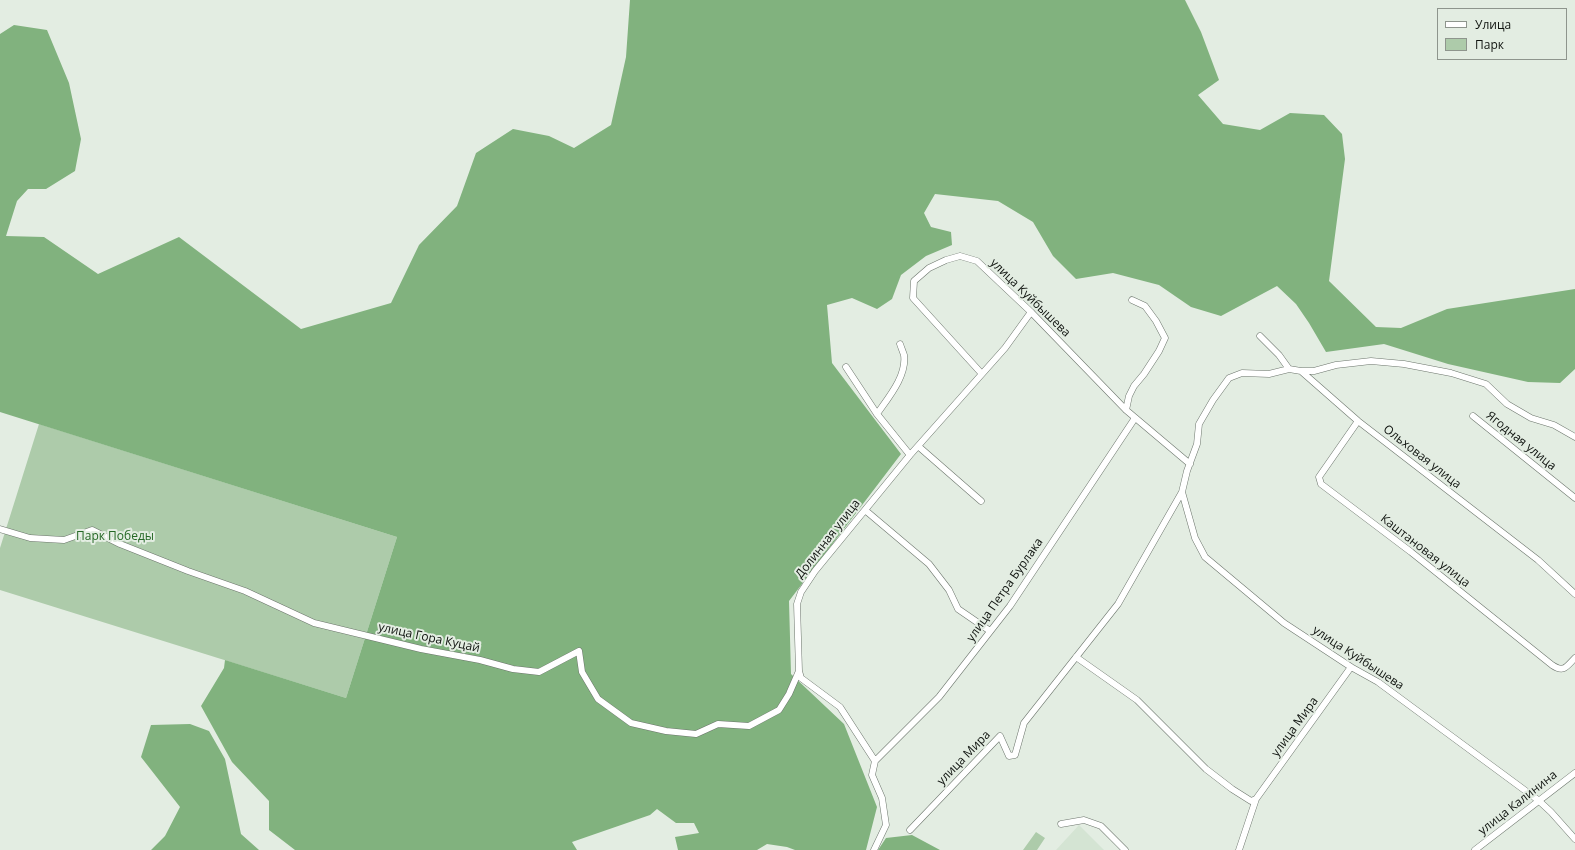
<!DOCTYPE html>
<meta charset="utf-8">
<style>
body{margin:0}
#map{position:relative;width:1575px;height:850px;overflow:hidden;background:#e3ede2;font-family:"Open Sans",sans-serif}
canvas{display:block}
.legend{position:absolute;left:1437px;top:8px;width:130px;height:52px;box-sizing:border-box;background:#e3ede2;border:1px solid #8e958d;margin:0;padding:5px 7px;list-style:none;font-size:12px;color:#0e120e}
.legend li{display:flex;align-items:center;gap:8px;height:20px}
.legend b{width:20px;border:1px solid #8e958d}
</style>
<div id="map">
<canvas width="1575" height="850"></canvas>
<ul class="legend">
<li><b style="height:5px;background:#fff"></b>Улица</li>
<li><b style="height:11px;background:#adcbaa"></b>Парк</li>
</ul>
</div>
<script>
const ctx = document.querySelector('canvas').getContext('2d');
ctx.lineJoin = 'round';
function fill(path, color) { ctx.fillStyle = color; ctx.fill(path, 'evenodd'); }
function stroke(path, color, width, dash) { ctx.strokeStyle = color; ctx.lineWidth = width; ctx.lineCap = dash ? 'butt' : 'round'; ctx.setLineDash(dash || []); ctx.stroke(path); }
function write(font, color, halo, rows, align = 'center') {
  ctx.font = font + ' "Open Sans",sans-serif'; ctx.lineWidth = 4; ctx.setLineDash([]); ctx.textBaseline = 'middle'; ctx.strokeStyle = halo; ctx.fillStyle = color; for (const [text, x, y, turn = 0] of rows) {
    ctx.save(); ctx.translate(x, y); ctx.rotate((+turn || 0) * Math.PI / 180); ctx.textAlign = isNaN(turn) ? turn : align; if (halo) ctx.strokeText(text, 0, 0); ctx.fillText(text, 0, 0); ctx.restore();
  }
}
fill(new Path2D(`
 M1079,825L1104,850H1056Z`), '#d4e4d3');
fill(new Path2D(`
 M39,424L397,537L346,698L0,590V548Z
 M1036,832L1045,838L1037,850H1023Z`), '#adcbaa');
fill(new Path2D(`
 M630,0H1185L1201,32L1219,80L1198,95L1223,124L1260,130L1290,113L1324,115L1342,134L1345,159L1329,281L1376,327L1401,328L1447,309L1575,289V369L1560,383L1528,382L1448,364L1384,344L1326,352L1309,323L1296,304L1277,286L1221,316L1191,307L1159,285L1113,273L1076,279L1053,256L1033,222L998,201L935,194L924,213L931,227L951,232L952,245L926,256L901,275L892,299L877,309L852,298L827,305L832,363L901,454L789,601L791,674L844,724L877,807L866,850H795L787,847L767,844L757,850H678L675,837L699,833L694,823H676L657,809L650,815L572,842L577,850H295L269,830V801L232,762L201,706L224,668L225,660L346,698L397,537L0,412V34L14,25L47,30L69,83L81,139L75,171L46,189H28L17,201L6,236L44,237L98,274L179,237L301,329L391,303L419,245L457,206L476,153L513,129L549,136L574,148L611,125L626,57Z
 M190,724L209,731L225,759L241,834L259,850H151L165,836L180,807L141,757L151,725Z
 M912,835L940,850H878L886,838Z`), '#81b27e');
const minor = new Path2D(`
 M1260,336L1279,355L1289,369L1301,371L1358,421L1538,560L1575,594
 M846,367L877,414L910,455
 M1289,369L1269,374L1242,373L1229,378L1213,400L1199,424L1197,444L1187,471L1182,492L1195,538L1205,557L1284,623L1351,667L1378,682L1538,800L1551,812L1575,839
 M1301,371H1314L1336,365L1371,361L1404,364L1451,373L1486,384L1507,404L1531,418L1554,425L1575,437
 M982,374L913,298L914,281L929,268L946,260L960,256L977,261L1031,312L1126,410L1190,464
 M1126,410L1129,396L1134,386L1144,374L1159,351L1165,338L1156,321L1145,306L1132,300
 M877,414C888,398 907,376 904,355C903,352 901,347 900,344
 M1473,416L1575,498
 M1358,421L1319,477L1321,484L1411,552L1552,665C1564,673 1566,667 1575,658
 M918,446L981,501
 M865,510L929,564L949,590L958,609L990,631
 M0,529L30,538L64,540L92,530L120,544L188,571L245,591L314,623L421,649L480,660L513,669L539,672L579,651L582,672L598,699L631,723L666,731L696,734L718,724L749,726L779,710L789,694L799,671
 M1076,657L1137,700L1206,769L1232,789L1251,801L1256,799
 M875,761L939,697L1010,606L1135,418
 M1061,824L1084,820L1101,826L1125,850
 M910,830L1000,736L1009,756L1015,755L1024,723L1118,604L1182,492
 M874,850L886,825L882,798L872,775L875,761L840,707L801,678L799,671L797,604L801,592L815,571L910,455L1005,348L1031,312
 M1239,850L1256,799L1351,667
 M1475,850L1575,773`);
stroke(minor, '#6c756c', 7);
stroke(minor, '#fff', 6);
write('12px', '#0e120e', '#e3ede2', [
 ["улица Куйбышева",1030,298,44],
 ["Ягодная улица",1521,441,39],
 ["Ольховая улица",1422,457,38],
 ["Долинная улица",828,539,-52],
 ["Каштановая улица",1425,551,38],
 ["улица Петра Бурлака",1005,590,-55],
 ["улица Гора Куцай",429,638,12],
 ["улица Куйбышева",1358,658,33],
 ["улица Мира",1295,727,-54],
 ["улица Мира",964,758,-46],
 ["улица Калинина",1518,803,-38]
]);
write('12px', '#256825', '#e3ede2', [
 ["Парк Победы",115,537]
]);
</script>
